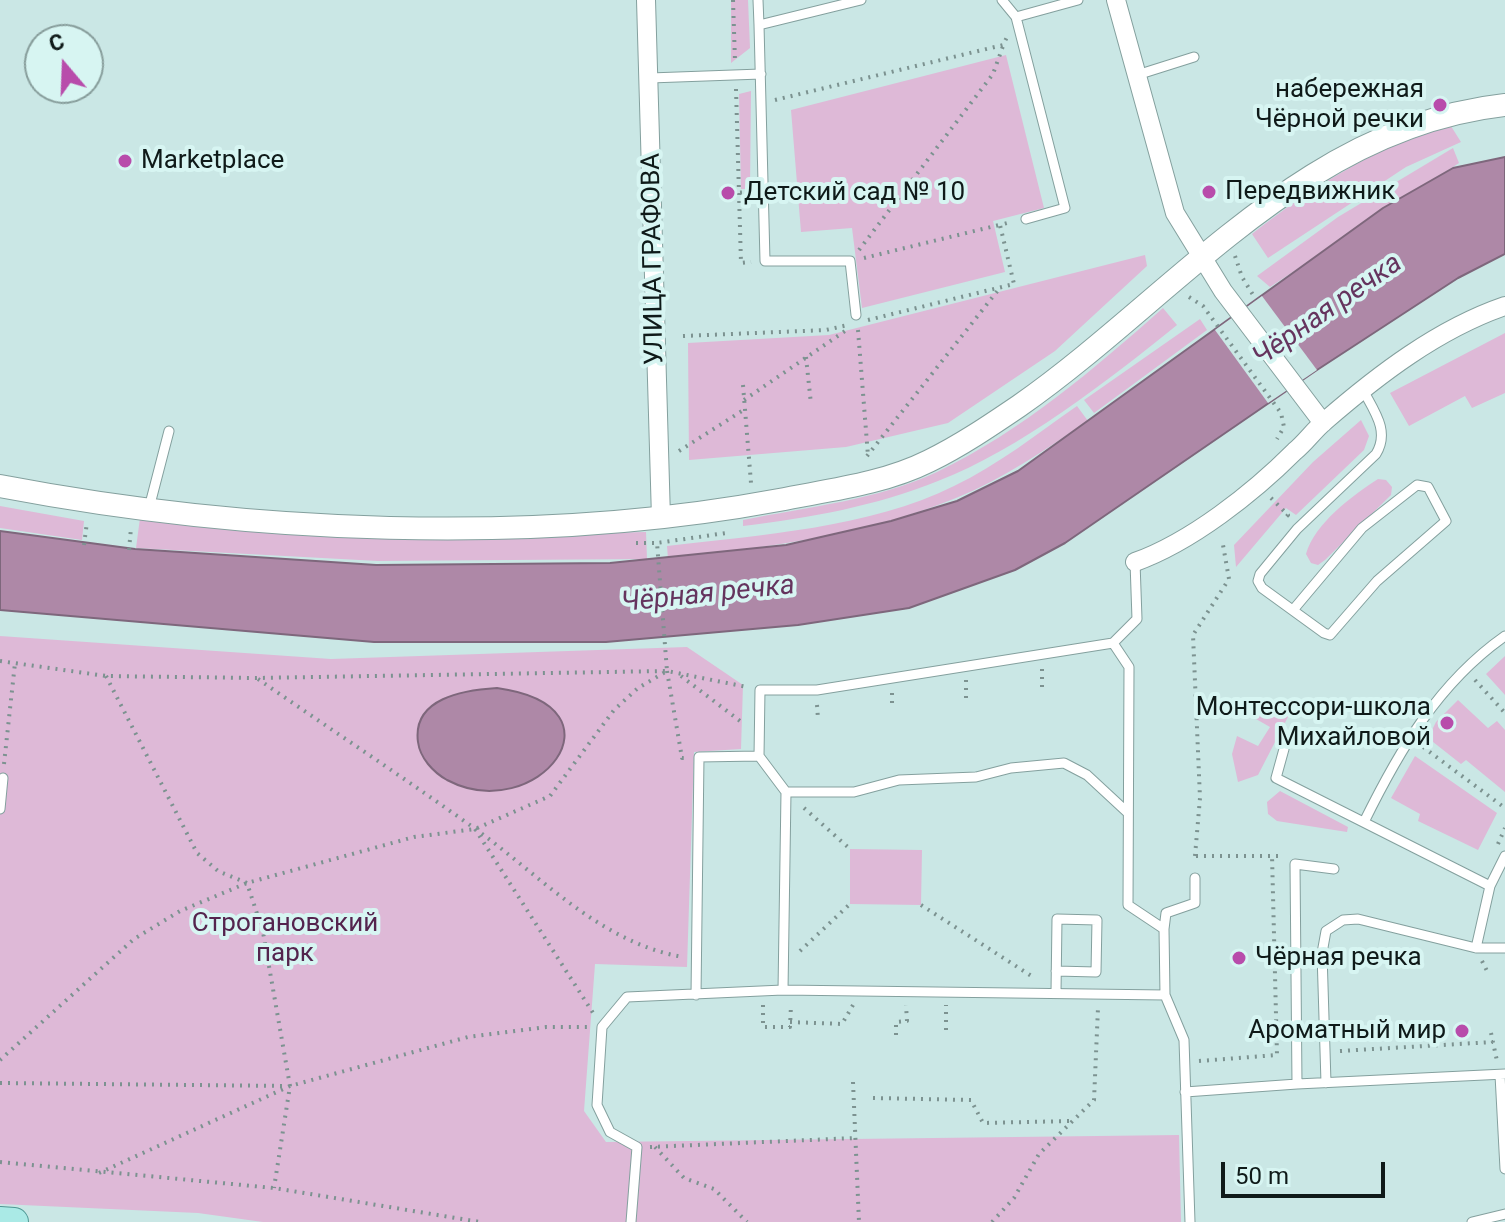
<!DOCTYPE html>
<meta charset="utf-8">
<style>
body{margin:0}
#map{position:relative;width:1505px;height:1222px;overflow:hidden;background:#cae7e5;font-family:Roboto,sans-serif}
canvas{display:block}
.north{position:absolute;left:24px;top:24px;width:80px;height:80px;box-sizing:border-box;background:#d7f5f2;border:2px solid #879d9b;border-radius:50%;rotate:341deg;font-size:22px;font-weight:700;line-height:32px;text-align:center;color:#0f1a19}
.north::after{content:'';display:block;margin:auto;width:28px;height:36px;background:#b84cab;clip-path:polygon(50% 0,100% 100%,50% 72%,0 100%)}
.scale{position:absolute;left:1221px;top:1162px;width:164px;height:36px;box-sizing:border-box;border:4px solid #0f1a19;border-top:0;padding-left:10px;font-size:24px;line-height:28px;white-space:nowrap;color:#0f1a19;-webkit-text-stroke:6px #d7f5f2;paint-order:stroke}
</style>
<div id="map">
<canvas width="1505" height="1222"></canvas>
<div class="north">С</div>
<div class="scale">50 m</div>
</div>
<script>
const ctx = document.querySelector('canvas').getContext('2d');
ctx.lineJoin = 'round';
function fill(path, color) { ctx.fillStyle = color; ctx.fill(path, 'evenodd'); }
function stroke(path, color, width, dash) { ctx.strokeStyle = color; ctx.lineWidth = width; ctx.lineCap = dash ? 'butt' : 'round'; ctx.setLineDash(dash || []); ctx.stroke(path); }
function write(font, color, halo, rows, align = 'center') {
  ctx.font = font + ' Roboto,sans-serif'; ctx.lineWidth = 8; ctx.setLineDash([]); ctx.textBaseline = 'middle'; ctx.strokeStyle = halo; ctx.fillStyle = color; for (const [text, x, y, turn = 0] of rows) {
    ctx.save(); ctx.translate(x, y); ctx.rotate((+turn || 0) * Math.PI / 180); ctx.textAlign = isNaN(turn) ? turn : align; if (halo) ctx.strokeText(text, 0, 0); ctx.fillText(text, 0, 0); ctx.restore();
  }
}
fill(new Path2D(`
 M731,0H748L750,48L731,63Z
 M1006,55L1044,208L993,221L1005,272L862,308L852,228L801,232L791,110Z
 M751,91L750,189H741L739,94Z
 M1449,123L1461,142L1406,167L1268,258L1252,234C1313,186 1376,148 1449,123Z
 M1453,148L1459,163L1270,287L1257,276L1338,217Z
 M1145,255L1147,266L1055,351L948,423L846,447L689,460L688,343L829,335Z
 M1163,308L1177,325C1109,380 1019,450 938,481C876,506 810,518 743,526V520C807,507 878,500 937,472C1022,431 1094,369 1163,308Z
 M1200,319L1207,330L1094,413L1084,400Z
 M1505,333V393L1472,408L1465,396L1409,426L1390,393Z
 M1077,406L1088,421C1046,449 1003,479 956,498C864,536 765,547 668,559L667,546C759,535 870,528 954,486C998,465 1037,434 1077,406Z
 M1361,420L1369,436L1364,450L1296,515L1286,508L1236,567L1234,545L1313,462Z
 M1378,479L1386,480L1392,487L1391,495L1325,560L1318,565L1311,563L1306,554C1315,523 1352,496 1378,479Z
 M0,506L84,521L82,540L0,528Z
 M140,518L300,535L378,538L646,532L647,559L378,561L136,548Z
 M0,636L331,659L687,647L743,685L741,749L694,752L687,967L595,964L584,1111L606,1142L1179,1135L1181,1222H263L198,1213L0,1204Z
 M1505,656V695L1486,674Z
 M1458,700L1488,728L1497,721L1505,730V792L1466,760L1461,764L1428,738L1436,722Z
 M1260,702H1268L1289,715L1258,775L1238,782L1232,754L1237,736L1258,746L1270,727L1249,715Z
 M1415,756L1497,813L1478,850L1418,821L1420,814L1391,798Z
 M1280,791L1348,827L1347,832L1277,821L1268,814L1267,802Z
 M850,849L922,850L921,905L850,904Z`), '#deb9d7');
const water = new Path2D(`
 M1505,157V254L1458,278L1317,370L1065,543L1015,570L909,608L798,625L606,642H374L0,610V531L135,549L376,565L610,563L786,545L891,521L957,501L1018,471L1383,208L1453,168Z
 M497,688C633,707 536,827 447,780C433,772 420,758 418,742C412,698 464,690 497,688Z`);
fill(water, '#ae88a7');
stroke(water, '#7e677c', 2);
fill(new Path2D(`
 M1262,296L1317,370L1268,403L1215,330Z`), '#cae7e5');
const service = new Path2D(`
 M758,0L759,25L861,0
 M1002,0L1016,17L1078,0
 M1016,17L1065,208L1026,219
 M759,25L765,261H850L856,315
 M1137,75L1194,57
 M650,78L761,74
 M149,508L169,431
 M1293,610L1362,528L1417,485L1428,487L1446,521L1377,581L1330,635L1324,633L1262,588L1258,581L1260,574L1297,529L1376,454C1390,431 1374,411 1363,390
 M1113,643L1137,619L1135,562
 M1284,749L1276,778L1490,886
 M786,792H854L899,780L976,777L1011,768L1064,763L1087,775L1128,813
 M0,809L3,778
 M1364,822C1399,751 1438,683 1505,636
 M1164,929L1166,913L1195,903V878
 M1476,948L1490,886L1505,856
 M783,990L1165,995
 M1056,992L1057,919L1097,920L1096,972L1056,971
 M696,995L699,757L759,756
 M1500,1075L1505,1169
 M1326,1083L1322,953L1326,931L1343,920L1358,919L1476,948H1504
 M1297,1084L1505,1074
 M1185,1092L1297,1084L1295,864L1334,869
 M631,1222L637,1147L610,1132L597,1105L602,1027L627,997L783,990L786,792L759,756L760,690H817L1113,643L1129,667L1128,905L1164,929L1165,995L1184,1040L1190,1222
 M1472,1222L1505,1214`);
const minor = new Path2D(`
 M646,0L661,518
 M1116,0L1175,213L1223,291L1323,423
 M1135,562C1191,542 1253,493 1295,451C1306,442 1314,430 1325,421C1378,375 1438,329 1505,306`);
const tertiary = new Path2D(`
 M0,486C246,533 533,546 779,500C829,490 883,484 929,461C960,446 991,425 1019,406C1175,297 1303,127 1505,105`);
const primary = new Path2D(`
 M0,1221L14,1222`);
stroke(service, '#84a09e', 11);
stroke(minor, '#84a09e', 20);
stroke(tertiary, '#84a09e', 24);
stroke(primary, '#4f9894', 30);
stroke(new Path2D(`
 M733,0L735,61
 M736,89L741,263L751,262
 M775,100L1003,45L1007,37
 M779,192L798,191
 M732,193L750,192
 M859,250L993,74L1003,46
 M1235,256L1242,277L1255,298
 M864,258L999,225
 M1189,297L1203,306L1281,413L1284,427L1277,439
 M868,320L1014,284L1000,225L1011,222
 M858,330L868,456
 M683,336L826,330L848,325
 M806,357L811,404
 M743,385L751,483
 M744,400L848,329
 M679,451L745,409
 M867,456L999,289
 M1271,498L1288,515L1286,517
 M636,543H657
 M84,545L87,522
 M129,550L131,528
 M0,661L106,676L256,678L667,671L747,687
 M1042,669V687
 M667,671L682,758H685
 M106,676L197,853L218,871L247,883L263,932L290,1086L274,1188
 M681,676L744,724
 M258,679C330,729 403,777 474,828C540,875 600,943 683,957
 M966,680V698
 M1475,680L1505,713
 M892,693V709
 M817,705L818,719
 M1423,747L1505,808
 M4,764L15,663
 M804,808L850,849
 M475,829L595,1016
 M1498,844L1505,828
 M1195,856L1200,798L1193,635L1229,579L1223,545
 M1196,856H1283
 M921,905L1033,977
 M800,951L850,904
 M1482,961L1488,973
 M763,1005V1027H790L791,1005
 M790,1022L842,1024L853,1005
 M946,1030V1005
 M1491,1033L1497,1061
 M896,1035V1022L907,1021L906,1005
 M1340,1051L1493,1042
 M0,1060L134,939L180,911L247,883L414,837L475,829L550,796L614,710L638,688L667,671L657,543L726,533
 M1199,1061L1277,1055L1272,855
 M853,1082L859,1222
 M0,1083L288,1086
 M873,1098L971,1100L983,1123L1072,1121
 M650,1147L855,1138
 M655,1147L684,1178L714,1189L747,1222
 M0,1162L274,1188L480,1222
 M99,1173L290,1086L468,1037L546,1027H587
 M992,1222L1014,1198L1039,1154L1094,1100L1098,1008`), '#7c9290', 4, [2, 6]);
stroke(service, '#fff', 9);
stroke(minor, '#fff', 18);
stroke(tertiary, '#fff', 22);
stroke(primary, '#aaeae6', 28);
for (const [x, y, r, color] of [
 [1440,105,8,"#b84cab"],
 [125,161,8,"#b84cab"],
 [1209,192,8,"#b84cab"],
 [728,193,8,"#b84cab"],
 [1447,723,8,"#b84cab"],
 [1239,958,8,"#b84cab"],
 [1462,1031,8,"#b84cab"]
]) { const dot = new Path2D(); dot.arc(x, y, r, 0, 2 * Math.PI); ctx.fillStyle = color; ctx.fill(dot); stroke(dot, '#d7f5f2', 3); }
write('26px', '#0f1a19', '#d7f5f2', [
 ["набережная",1424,90,"right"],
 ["Чёрной речки",1424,120,"right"],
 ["Marketplace",141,161],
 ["Передвижник",1225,192],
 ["Детский сад № 10",744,193],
 ["Монтессори-школа",1431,708,"right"],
 ["Михайловой",1431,738,"right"],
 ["Чёрная речка",1255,958],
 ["Ароматный мир",1446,1031,"right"]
], 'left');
write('26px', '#0f1a19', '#d7f5f2', [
 ["УЛИЦА ГРАФОВА",654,259,-91]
]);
write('26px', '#54244e', '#d7f5f2', [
 ["Строгановский",285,924],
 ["парк",285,954]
]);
write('italic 28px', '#65345e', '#d7f5f2', [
 ["Чёрная речка",1328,311,-35],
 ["Чёрная речка",708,595,-6]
]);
</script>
